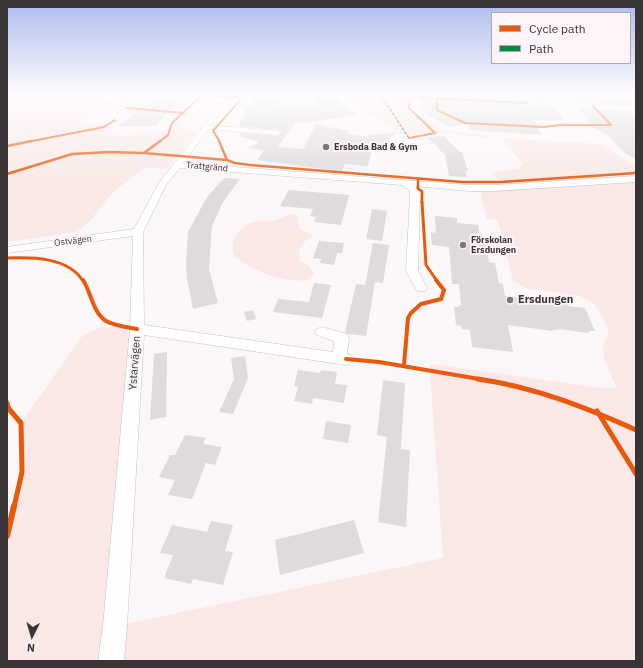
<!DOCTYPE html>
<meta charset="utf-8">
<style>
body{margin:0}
#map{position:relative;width:643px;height:668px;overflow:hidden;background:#fbf6f8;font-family:"IBM Plex Sans",sans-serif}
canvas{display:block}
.frame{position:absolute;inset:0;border:8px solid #393536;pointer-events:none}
.legend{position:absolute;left:491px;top:12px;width:140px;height:52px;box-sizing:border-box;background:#fef3f7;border:1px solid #afa7aa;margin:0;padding:5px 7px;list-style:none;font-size:12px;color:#393536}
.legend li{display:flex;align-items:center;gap:8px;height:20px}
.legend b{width:20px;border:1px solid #afa7aa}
.north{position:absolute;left:12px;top:616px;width:40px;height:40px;-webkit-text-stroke:3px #fef3f7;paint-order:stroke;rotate:185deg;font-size:11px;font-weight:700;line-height:16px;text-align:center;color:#393536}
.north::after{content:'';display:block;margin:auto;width:14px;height:18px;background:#393536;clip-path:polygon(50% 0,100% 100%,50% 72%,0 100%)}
</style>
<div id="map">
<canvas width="643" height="668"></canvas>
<div class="frame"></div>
<ul class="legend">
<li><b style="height:5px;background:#e8590c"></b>Cycle path</li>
<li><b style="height:5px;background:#00873e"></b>Path</li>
</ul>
<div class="north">N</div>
</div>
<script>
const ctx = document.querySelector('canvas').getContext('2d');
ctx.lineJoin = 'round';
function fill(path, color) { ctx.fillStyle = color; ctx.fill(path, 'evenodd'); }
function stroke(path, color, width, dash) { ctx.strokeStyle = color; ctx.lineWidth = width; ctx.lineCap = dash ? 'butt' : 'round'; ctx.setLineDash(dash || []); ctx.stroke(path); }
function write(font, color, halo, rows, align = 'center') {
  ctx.font = font + ' "IBM Plex Sans",sans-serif'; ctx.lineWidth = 4; ctx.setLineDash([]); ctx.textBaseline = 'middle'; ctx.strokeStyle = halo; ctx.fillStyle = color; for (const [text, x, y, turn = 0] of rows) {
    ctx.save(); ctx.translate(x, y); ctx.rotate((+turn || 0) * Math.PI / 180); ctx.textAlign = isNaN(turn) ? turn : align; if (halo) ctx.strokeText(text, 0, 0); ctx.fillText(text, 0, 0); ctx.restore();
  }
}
fill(new Path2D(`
 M7,94H81L75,99C87,94 103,99 116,99C131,97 145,95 161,96L154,100L136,101L128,108L148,111L131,114L90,113L80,122L105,123L113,129L111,132C124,145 180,118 196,133L167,169L144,168L111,194L90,221L77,232L7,242Z
 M345,94H422V97L410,99L409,108L420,117L447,131L489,135L493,137L484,138L441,132L402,135C395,133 392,127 386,124C370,114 359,108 345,94Z
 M503,138L600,144L636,167V661H7V536L22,472L21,423L82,336L101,327L137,329L115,626L443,558L430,371L431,364L600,388H617L604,360L603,346L609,333L603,317L594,304L580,296L526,288L513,281L498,220L487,219L481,196V193L482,192L458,190L462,182H500L491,172L518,169L523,163L502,140Z
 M293,214L297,216L300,229L312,235V237L306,240L299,250L300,261L309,266L314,273L311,279C285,285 256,272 235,257C228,244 238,227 253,222C259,221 266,223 272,221C279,220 285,215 293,214Z`), '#f9e8e5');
fill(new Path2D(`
 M257,94L282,95L280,99H283L278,108L317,105L312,96L335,95L344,106L358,115L294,124V127H292L278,147L303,149L316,124L348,131L347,134L368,137L369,135L397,132L383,146L377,150H372L368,166L345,164L342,171L330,170L257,160L264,150L248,148L260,142L241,137L239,133L277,136L282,132L277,130L238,126L245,114H243Z
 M425,94L506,96L505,94H518L524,105L526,106L555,108L563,120H534L542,135L470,130L469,123L450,127L420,111L421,99H425Z
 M527,94H546L550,101L530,100Z
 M567,94H636V106L573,102Z
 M151,101H178L156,126H118Z
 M579,109L630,112L636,118V159L626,154L606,134L592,127Z
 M444,136L460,152H462L468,171H465L467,177L449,176L445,155L427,137Z
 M224,178L240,179L223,202L212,226L209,269L218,303L193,309L187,279L186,260L188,232L207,197Z
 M289,190L349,195L341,225L314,222L316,217L310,216L313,209L280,206Z
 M372,209L387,211L382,241L366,239Z
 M435,216L457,218V223L478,225L481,242L486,243L489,262L495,263L499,283L503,284L505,296L545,300L546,301L567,303L568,306L585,308L595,331H588L589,333L558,329L559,330H553V331L508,325L513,352L472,347L470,330L462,329L461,326L456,325L454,307H459V305H461L459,284H452L449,247L432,245L431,232L436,233Z
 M319,241L344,243L342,253H337L334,265L320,263L321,259L313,258Z
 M373,243L389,245L383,283L375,282L366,336L348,334L345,332L356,284L365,285Z
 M314,283L331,285L322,318L273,312L278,299L309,302Z
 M253,310L256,319L247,321L244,312Z
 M167,352L166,417L150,420L154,354Z
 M245,356L248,378L233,414L219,412L234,379L231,358Z
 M298,370L320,373L321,370L337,372L335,384L347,385L344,403L313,398L312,404L294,401L298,387L294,386Z
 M383,380L405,383L401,449L410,450L406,527L378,522L387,437L377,435Z
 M326,421L351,425L348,443L323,439Z
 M185,435L206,438L203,444L222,447L215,465L206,463L192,499L168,495L175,480L159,477L170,455H175Z
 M354,520L364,553L280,575L275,540Z
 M211,521L233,525L225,551L233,552L223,585L193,579L191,584L164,578L173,555L160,553L172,525L207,532Z`), '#dfdbdc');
const minor = new Path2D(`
 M119,94H156L226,98L229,94H235L211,125L277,131L281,133L277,135L209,129L183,163L468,185H494L636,176V182L494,191H468L415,186L419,190L420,196L418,271L427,288L425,291H417L406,271L410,196V191L402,185L180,168L166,185L143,232L144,325L333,352L334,341L317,335L315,332L317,329L322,327L347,334L349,338L347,354L351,355L353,359L351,363L346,365L144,335L127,626L124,661H98L103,626L130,329L133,236L7,253V247L134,229L159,183L223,102L145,97L115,122L112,120L113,119L138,97H121Z
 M519,94H525L529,101L636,107V111L527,105L525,104Z`);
stroke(minor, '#c6c1c3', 1);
fill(minor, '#fefefe');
stroke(new Path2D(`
 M380,94L409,138`), '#00873e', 1.5, [3, 1.5]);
stroke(new Path2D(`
 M173,94L238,97L240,100L213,131L220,142
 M437,98V110L465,123L544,127L560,125H611L593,106
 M127,108L183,113
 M409,138L435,133L409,108L410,99L414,97L527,103
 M27,142L104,127L115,120
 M159,142L168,135L172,123L199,98L206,94`), '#e8590c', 2);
stroke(new Path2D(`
 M219,141L227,160
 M7,146L32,141
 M144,153L227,160L235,163L250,165L462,182H501L636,173
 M7,174L72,154L109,152L144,153L160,141
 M418,179V189L422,191V203`), '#e8590c', 2.5);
stroke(new Path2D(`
 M422,202L426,265L437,281
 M7,258C32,257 68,257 83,281`), '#e8590c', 3);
stroke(new Path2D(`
 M83,280C91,292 93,313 106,321C115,326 127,327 137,329
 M346,359L379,362L485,380
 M404,365L408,318L411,313L421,304L441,299L444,290L436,280`), '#e8590c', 4);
stroke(new Path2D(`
 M478,379C534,387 585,407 636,430
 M7,403L9,409L21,423L22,472L14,507
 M597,411L636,474`), '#e8590c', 5);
stroke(new Path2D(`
 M7,536L14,506`), '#e8590c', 6);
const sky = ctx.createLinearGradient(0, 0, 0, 188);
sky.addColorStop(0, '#abbbee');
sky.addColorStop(0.5, '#fdfbfc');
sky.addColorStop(1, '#fdfbfc00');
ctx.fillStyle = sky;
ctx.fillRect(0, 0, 643, 188);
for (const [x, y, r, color] of [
 [326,147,4,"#7d797a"],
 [463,245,4,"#7d797a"],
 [510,300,4,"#7d797a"]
]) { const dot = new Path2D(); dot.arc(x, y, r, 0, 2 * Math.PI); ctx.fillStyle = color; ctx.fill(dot); stroke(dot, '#fef3f7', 1.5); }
write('bold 9px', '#393536', '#fef3f7', [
 ["Ersboda Bad & Gym",334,147],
 ["Förskolan",471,240],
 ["Ersdungen",471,250]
], 'left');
write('9px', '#393536', '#fef3f7', [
 ["Trattgränd",207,167,5],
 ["Ostvägen",73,241,-7]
]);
write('bold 11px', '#393536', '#fef3f7', [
 ["Ersdungen",518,300]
], 'left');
write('11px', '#393536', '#fef3f7', [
 ["Ystarvägen",135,363,-86]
]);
</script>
